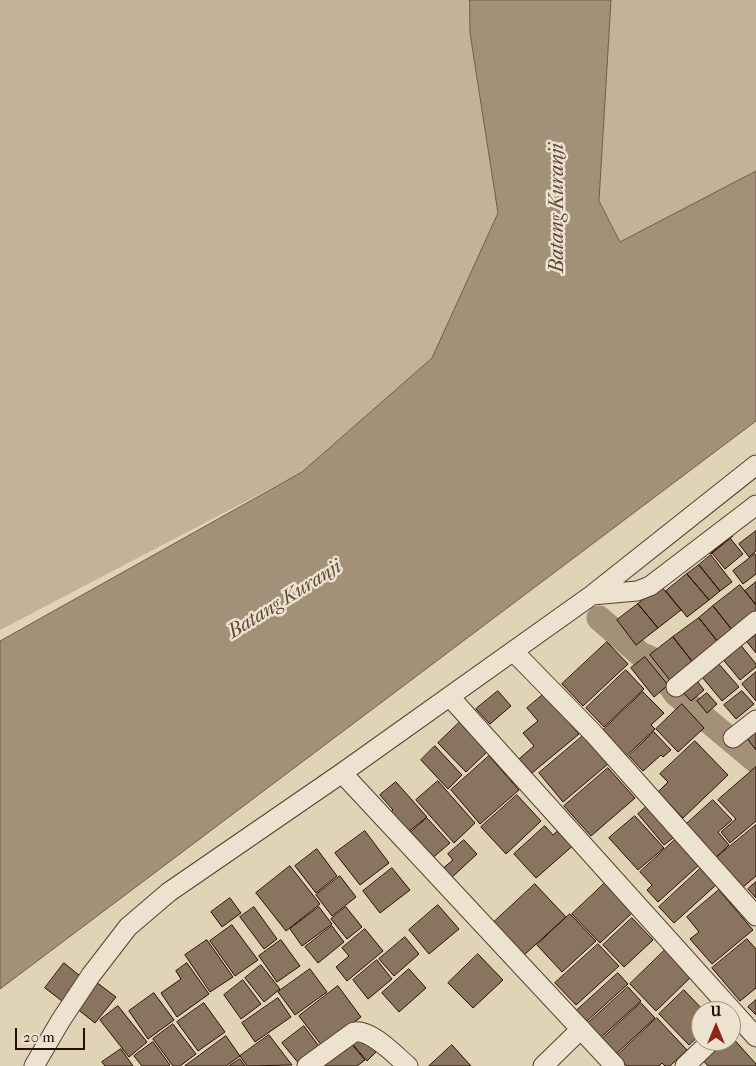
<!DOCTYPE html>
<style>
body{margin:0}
#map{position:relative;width:756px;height:1066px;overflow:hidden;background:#e1d3b5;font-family:"IM FELL French Canon",serif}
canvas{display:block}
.north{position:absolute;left:691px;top:1001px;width:50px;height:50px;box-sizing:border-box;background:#ece2cf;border:1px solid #9e8d7d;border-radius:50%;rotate:0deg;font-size:14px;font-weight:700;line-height:20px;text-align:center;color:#290e03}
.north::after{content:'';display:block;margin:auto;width:18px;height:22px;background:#8f2418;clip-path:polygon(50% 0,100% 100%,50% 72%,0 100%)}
.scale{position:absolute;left:15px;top:1028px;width:70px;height:22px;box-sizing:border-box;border:2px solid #290e03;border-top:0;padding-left:6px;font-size:15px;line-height:18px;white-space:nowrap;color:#290e03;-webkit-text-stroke:4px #ece2cf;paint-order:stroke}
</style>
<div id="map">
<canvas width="756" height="1066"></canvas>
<div class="north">U</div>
<div class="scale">20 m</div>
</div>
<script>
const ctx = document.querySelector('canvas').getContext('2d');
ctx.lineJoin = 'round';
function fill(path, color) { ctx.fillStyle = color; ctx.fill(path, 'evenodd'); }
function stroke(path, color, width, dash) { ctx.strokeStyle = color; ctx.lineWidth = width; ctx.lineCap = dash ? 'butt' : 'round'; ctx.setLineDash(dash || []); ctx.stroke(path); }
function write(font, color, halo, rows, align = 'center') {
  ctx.font = font + ' "IM FELL French Canon",serif'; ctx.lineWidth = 5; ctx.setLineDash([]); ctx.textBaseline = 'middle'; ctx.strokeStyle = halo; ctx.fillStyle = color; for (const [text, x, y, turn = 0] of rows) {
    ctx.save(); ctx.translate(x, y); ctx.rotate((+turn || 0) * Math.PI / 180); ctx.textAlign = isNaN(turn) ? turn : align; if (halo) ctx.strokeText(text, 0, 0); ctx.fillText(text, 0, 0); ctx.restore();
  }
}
fill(new Path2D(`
 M0,0H470V33L498,213L432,358L302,472L0,630Z
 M611,0H756V171L621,243L599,201Z`), '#c2b297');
const water = new Path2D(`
 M470,0H611L599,201L620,242L756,171V421L0,989V641L302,472L432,358L498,213L470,33Z`);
fill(water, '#a29078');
stroke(water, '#725c49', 1);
stroke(new Path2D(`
 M599,618L640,654L650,658L676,694L756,761`), '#a29078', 25);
const building = new Path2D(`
 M727,528L733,536L711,554L705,546Z
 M756,531V551L749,557L739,544Z
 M730,538L743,554L725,569L712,553Z
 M755,554L756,556V574L743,584L733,571Z
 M711,555L732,582L720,591L699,565Z
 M699,565L720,591L709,600L687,574Z
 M687,574L709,600L687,617L666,591Z
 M756,582V605L745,591Z
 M740,585L756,605V612L733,631L713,606Z
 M661,586L681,610L658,628L638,604Z
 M638,604L658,628L636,645L617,620Z
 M713,606L733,631L718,642L699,618Z
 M699,618L721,646L695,665L673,637Z
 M756,635V653L747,642Z
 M673,637L695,665L673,684L650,655Z
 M607,642L628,664L583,706L562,684Z
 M739,643L756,664V667L740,680L721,657Z
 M645,657L668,685L654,697L631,668Z
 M718,663L739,687L722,701L702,677Z
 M626,670L644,689L604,727L586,708Z
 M756,672V701L742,684Z
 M694,677L704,690L691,701L680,689Z
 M498,691L511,706L490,724L476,709Z
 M742,691L754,704L736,719L724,705Z
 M643,692L664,713L651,725L655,729L623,759L599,734Z
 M707,693L717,704L707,713L697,701Z
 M544,694L579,734L532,773L519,759L534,746L523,733L538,721L527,708Z
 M682,704L704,728L678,752L656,729Z
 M460,722L488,751L466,772L438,743Z
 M756,729V750L746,737Z
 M654,732L671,750L663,757L661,755L643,771L629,756Z
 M584,735L608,764L563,802L539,773Z
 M695,741L728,775L683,818L658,792L668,782L660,774Z
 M435,746L462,775L448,789L421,760Z
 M489,756L519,790L480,824L451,790Z
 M756,767V821L730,843L721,832L736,819L718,800Z
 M608,768L635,798L591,836L564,806Z
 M438,781L475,823L454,843L416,800Z
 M396,782L427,817L407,833L389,813L393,810L380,795Z
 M517,795L541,821L506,854L481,827Z
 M713,800L732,820L718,832L729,845L712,861L681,829Z
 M652,802L678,834L664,845L638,814Z
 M635,816L664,848L638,870L609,838Z
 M427,818L450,843L430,860L408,835Z
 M756,825V876L742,888L716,858Z
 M545,826L553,835L562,827L576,843L536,878L514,854Z
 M365,831L389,863L360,885L335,853Z
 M676,839L699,865L658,902L647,890L652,885L640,872Z
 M464,840L477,854L449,880L441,870L453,860L448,854Z
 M317,849L337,876L316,893L295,866Z
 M290,866L320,904L286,931L256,893Z
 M392,868L410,890L380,913L363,891Z
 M701,868L716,885L674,923L659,907Z
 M340,876L356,897L332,916L316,895Z
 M756,882V898L748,889Z
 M605,883L632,913L600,943L572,914Z
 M535,884L566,917L524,955L494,922Z
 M719,890L753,930L712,964L690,939L699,932L687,917Z
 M230,898L241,913L222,927L211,912Z
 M438,905L459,929L429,954L409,930Z
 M254,907L277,939L264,949L240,917Z
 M319,907L332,924L302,946L290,929Z
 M346,907L362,927L347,939L331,919Z
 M570,914L596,941L562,972L537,945Z
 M632,918L653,940L624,967L603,945Z
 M232,925L258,960L235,976L210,941Z
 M332,926L344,942L318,963L305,947Z
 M365,929L383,951L347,981L336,967L349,956L342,948Z
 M405,937L419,954L394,976L379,959Z
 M747,939L756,949V988L740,1001L712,968Z
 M207,940L233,977L210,992L185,955Z
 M281,940L300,966L277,982L259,956Z
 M598,944L619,966L576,1005L555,983Z
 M667,948L693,975L656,1011L630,984Z
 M478,954L503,980L473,1008L448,983Z
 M377,960L392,979L368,999L353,980Z
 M64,963L85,980L66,1004L45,988Z
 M187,963L209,994L177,1017L161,993L181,979L176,971Z
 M261,965L280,989L264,1002L245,978Z
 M310,969L327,992L295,1015L278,992Z
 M409,969L426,988L399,1012L382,993Z
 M618,973L628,984L585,1023L575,1012Z
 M243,980L261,1004L241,1019L224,995Z
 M96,982L116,997L95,1023L76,1008Z
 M338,986L361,1017L322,1046L299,1016Z
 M628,987L641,1001L599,1039L586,1025Z
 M684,990L704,1011H701V1034L689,1045L659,1014Z
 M154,993L174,1020L148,1039L129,1011Z
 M278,998L291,1017L255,1042L242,1023Z
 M756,1000V1015L748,1007Z
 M204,1003L225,1032L198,1051L177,1022Z
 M641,1003L655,1018L615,1055L601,1040Z
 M118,1006L147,1042L129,1057L100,1020Z
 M657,1018L687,1050L670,1066H665L662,1063L659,1066H627L617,1056Z
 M173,1024L196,1054L180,1066H173L153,1039Z
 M304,1026L321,1049L300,1065L282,1043Z
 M361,1034L377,1051L367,1061L349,1040Z
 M269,1035L292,1065L247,1066L240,1056Z
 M226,1036L240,1056L226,1066H185Z
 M731,1036L756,1064V1066H708L701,1058L721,1041H731Z
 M153,1042L170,1065L168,1066H142L134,1056Z
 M350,1042L365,1060L357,1066H324L323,1065Z
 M452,1045L471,1066H429Z
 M121,1049L133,1066H105L102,1062Z
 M240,1059L245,1066H229Z`);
fill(building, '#897460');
stroke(building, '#290e03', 1);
const minor = new Path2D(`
 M592,595L637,591L650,586L756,505
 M513,651L593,733L756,916
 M676,687L756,621
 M450,697L756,1037
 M733,738L756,720
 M342,773L615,1066
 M34,1066L61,1020L91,975L128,927L169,892L342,773L592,595L756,465
 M307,1066L354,1032C371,1029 395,1055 408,1066
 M543,1066L581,1029
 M685,1066L711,1041`);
stroke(minor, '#573f30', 21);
stroke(minor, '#ece2cf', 19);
write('italic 20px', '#5f4838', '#ece2cf', [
 ["Batang Kuranji",558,208,-90],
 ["Batang Kuranji",285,600,-32]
]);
</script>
